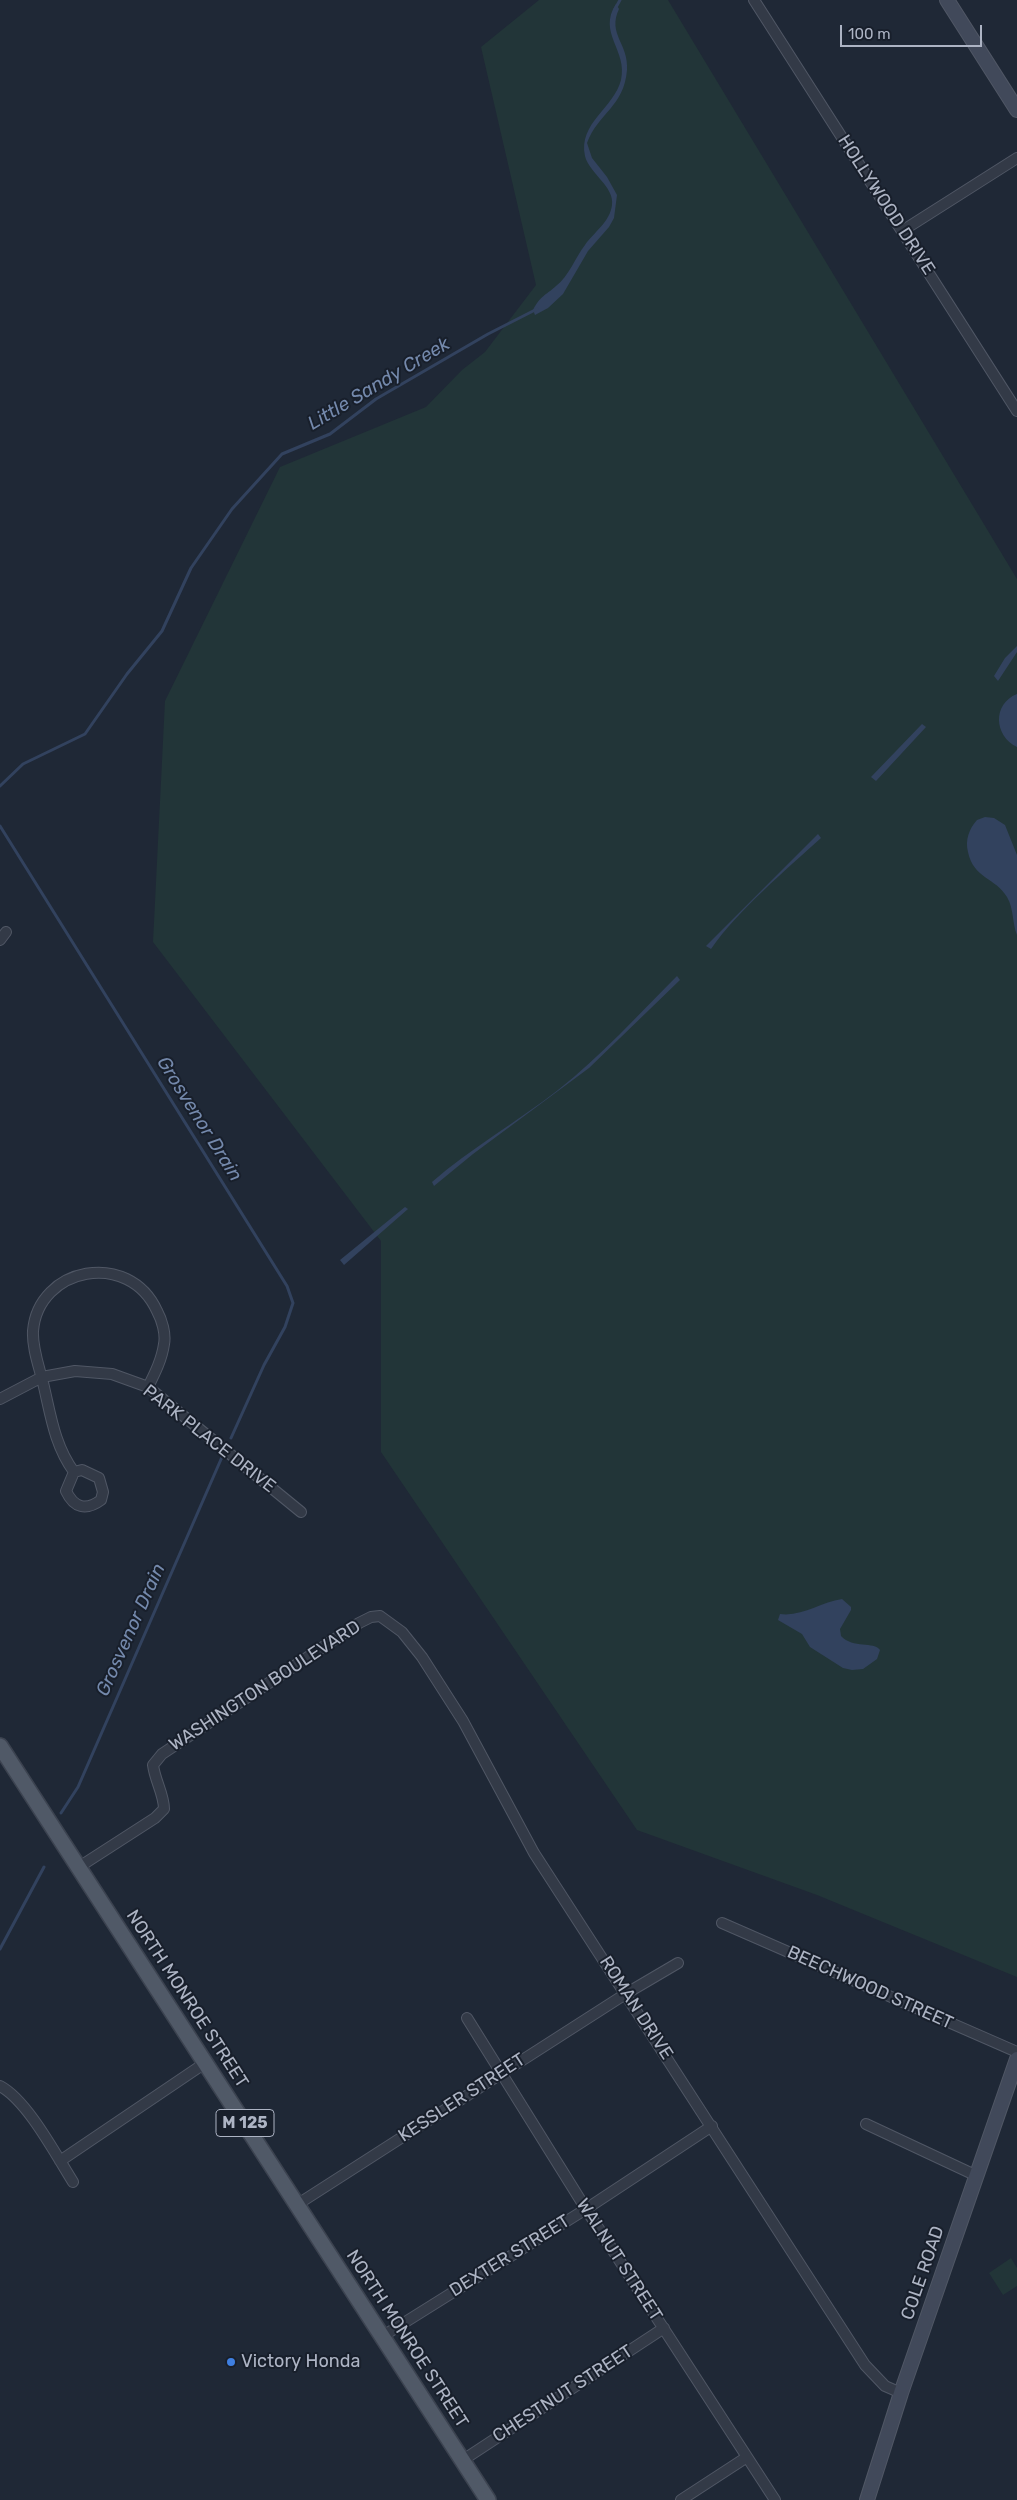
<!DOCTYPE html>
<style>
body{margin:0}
#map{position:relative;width:1017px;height:2500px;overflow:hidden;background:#1f2836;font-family:Rubik,sans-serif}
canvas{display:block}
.scale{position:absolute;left:840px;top:25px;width:142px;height:22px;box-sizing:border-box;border:2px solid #adb4c4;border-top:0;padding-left:6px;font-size:15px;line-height:18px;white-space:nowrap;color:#adb4c4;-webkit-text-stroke:4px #181f2b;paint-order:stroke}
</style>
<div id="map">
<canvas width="1017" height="2500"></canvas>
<div class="scale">100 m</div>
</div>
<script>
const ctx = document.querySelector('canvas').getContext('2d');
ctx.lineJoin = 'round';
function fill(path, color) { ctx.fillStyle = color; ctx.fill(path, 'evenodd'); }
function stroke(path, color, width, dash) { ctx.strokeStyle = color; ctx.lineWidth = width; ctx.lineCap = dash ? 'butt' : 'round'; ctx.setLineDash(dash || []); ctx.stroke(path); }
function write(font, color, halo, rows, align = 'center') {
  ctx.font = font + ' Rubik,sans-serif'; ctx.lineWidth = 4; ctx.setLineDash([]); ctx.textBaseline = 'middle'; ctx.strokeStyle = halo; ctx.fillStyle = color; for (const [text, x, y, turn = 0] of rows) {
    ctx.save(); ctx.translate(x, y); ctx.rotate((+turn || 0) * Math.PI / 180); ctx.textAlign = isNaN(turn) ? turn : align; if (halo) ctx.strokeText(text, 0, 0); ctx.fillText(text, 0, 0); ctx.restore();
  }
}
fill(new Path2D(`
 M539,0H668L1017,579V1977L817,1895L637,1830L381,1452V1241L153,942L165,701L280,467L426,407L462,370L485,352L536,285L481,47Z
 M1011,2258L1017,2268V2286L1003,2295L989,2273Z`), '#223538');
fill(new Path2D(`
 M616,4L619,9C607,34 629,44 627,70C624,107 598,113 587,143L592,158L607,177L617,195L614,218L609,227L588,251L563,294L548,308L535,315L533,310C541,295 545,296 556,286C569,276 575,258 585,245C594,232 610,222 612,205C615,187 589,173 585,156C578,123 614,108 621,80C628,50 597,33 616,4Z
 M1017,646V652L998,681L994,676L1005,658Z
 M1017,694V747C994,736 992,704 1017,694Z
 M922,724L926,727L876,781L871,777Z
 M985,817L994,818L1005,825L1017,855V935C1012,923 1014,909 1007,897C996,878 973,878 968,852C965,840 969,829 977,820Z
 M818,834L821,838C786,870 738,910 711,949L706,946Z
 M677,976L680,980L589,1068L473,1154L434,1186L432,1182C471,1148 517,1122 558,1090C601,1056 638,1015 677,976Z
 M405,1207L408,1209L344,1265L340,1260Z
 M842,1599L851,1607V1610L840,1629L841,1636C853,1649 874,1641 880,1650L877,1659L863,1669L852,1670L843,1668L810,1647L802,1634L778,1620L780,1614C802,1617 821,1602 842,1599Z`), '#32425e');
stroke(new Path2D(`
 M615,9L620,0
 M0,786L23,764L85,734L127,674L162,631L191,568L232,509L282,454L330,434L376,399L488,334L537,309
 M0,826L287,1286L293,1303L285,1327L264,1365L231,1438
 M61,1813L78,1787L222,1457
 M0,1949L44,1867`), '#32425e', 3);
const street = new Path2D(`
 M754,0L1017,411
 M902,231L1017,158
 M0,940L6,932
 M0,1399L42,1377L75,1371L112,1374L148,1387L301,1512
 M74,1472L82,1470L99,1478L103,1492L101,1500C86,1511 74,1508 66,1491L74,1472C55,1446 51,1417 44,1387C40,1369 32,1349 33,1331C38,1267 129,1249 157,1311C162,1320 166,1334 164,1344C162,1359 155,1373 148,1387
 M79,1867L155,1818L164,1809C164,1794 155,1781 153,1765L162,1754L359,1623L371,1617L380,1616L402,1632L422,1657L463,1721L534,1853L865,2365L885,2386L901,2393
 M722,1923L1017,2052
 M467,2018L586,2209L775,2500
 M0,2086C27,2100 56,2155 73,2182
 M866,2124L977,2176
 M60,2161L205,2063
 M298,2204L627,1993L678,1963
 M383,2336L586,2209L712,2126
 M463,2460L664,2328
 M681,2500L747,2457`);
const secondary = new Path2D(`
 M947,0L1017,110
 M867,2500L901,2393L1017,2059`);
const primary = new Path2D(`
 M0,1746L488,2500`);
stroke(street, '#505765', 12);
stroke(secondary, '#505765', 16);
stroke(primary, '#3c4350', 18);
stroke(street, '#333a47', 10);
stroke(secondary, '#41495a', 14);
stroke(primary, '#505967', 15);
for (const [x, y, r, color] of [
 [231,2362,5,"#3f7fe0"]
]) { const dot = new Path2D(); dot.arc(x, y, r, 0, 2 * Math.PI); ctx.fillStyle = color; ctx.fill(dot); stroke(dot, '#181f2b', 2); }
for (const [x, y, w] of [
 [245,2123,58]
]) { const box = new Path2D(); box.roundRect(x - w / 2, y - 13.5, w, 27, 4); ctx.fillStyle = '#181f2b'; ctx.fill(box); stroke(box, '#adb4c4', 1); }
write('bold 16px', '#adb4c4', null, [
 ["M 125",245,2123]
]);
write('18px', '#adb4c4', '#181f2b', [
 ["HOLLYWOOD DRIVE",886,205,57],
 ["PARK PLACE DRIVE",209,1439,38],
 ["WASHINGTON BOULEVARD",265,1686,-33],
 ["BEECHWOOD STREET",870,1988,24],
 ["NORTH MONROE STREET",187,1999,57],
 ["ROMAN DRIVE",636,2008,57],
 ["KESSLER STREET",462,2098,-33],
 ["DEXTER STREET",510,2256,-32],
 ["WALNUT STREET",619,2260,57],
 ["COLE ROAD",923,2273,-71],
 ["NORTH MONROE STREET",407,2339,57],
 ["CHESTNUT STREET",563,2394,-33]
]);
write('18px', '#adb4c4', '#181f2b', [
 ["Victory Honda",241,2362]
], 'left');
write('italic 19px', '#7489ac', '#181f2b', [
 ["Little Sandy Creek",379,384,-31],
 ["Grosvenor Drain",199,1119,58],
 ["Grosvenor Drain",131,1630,-66]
]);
</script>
